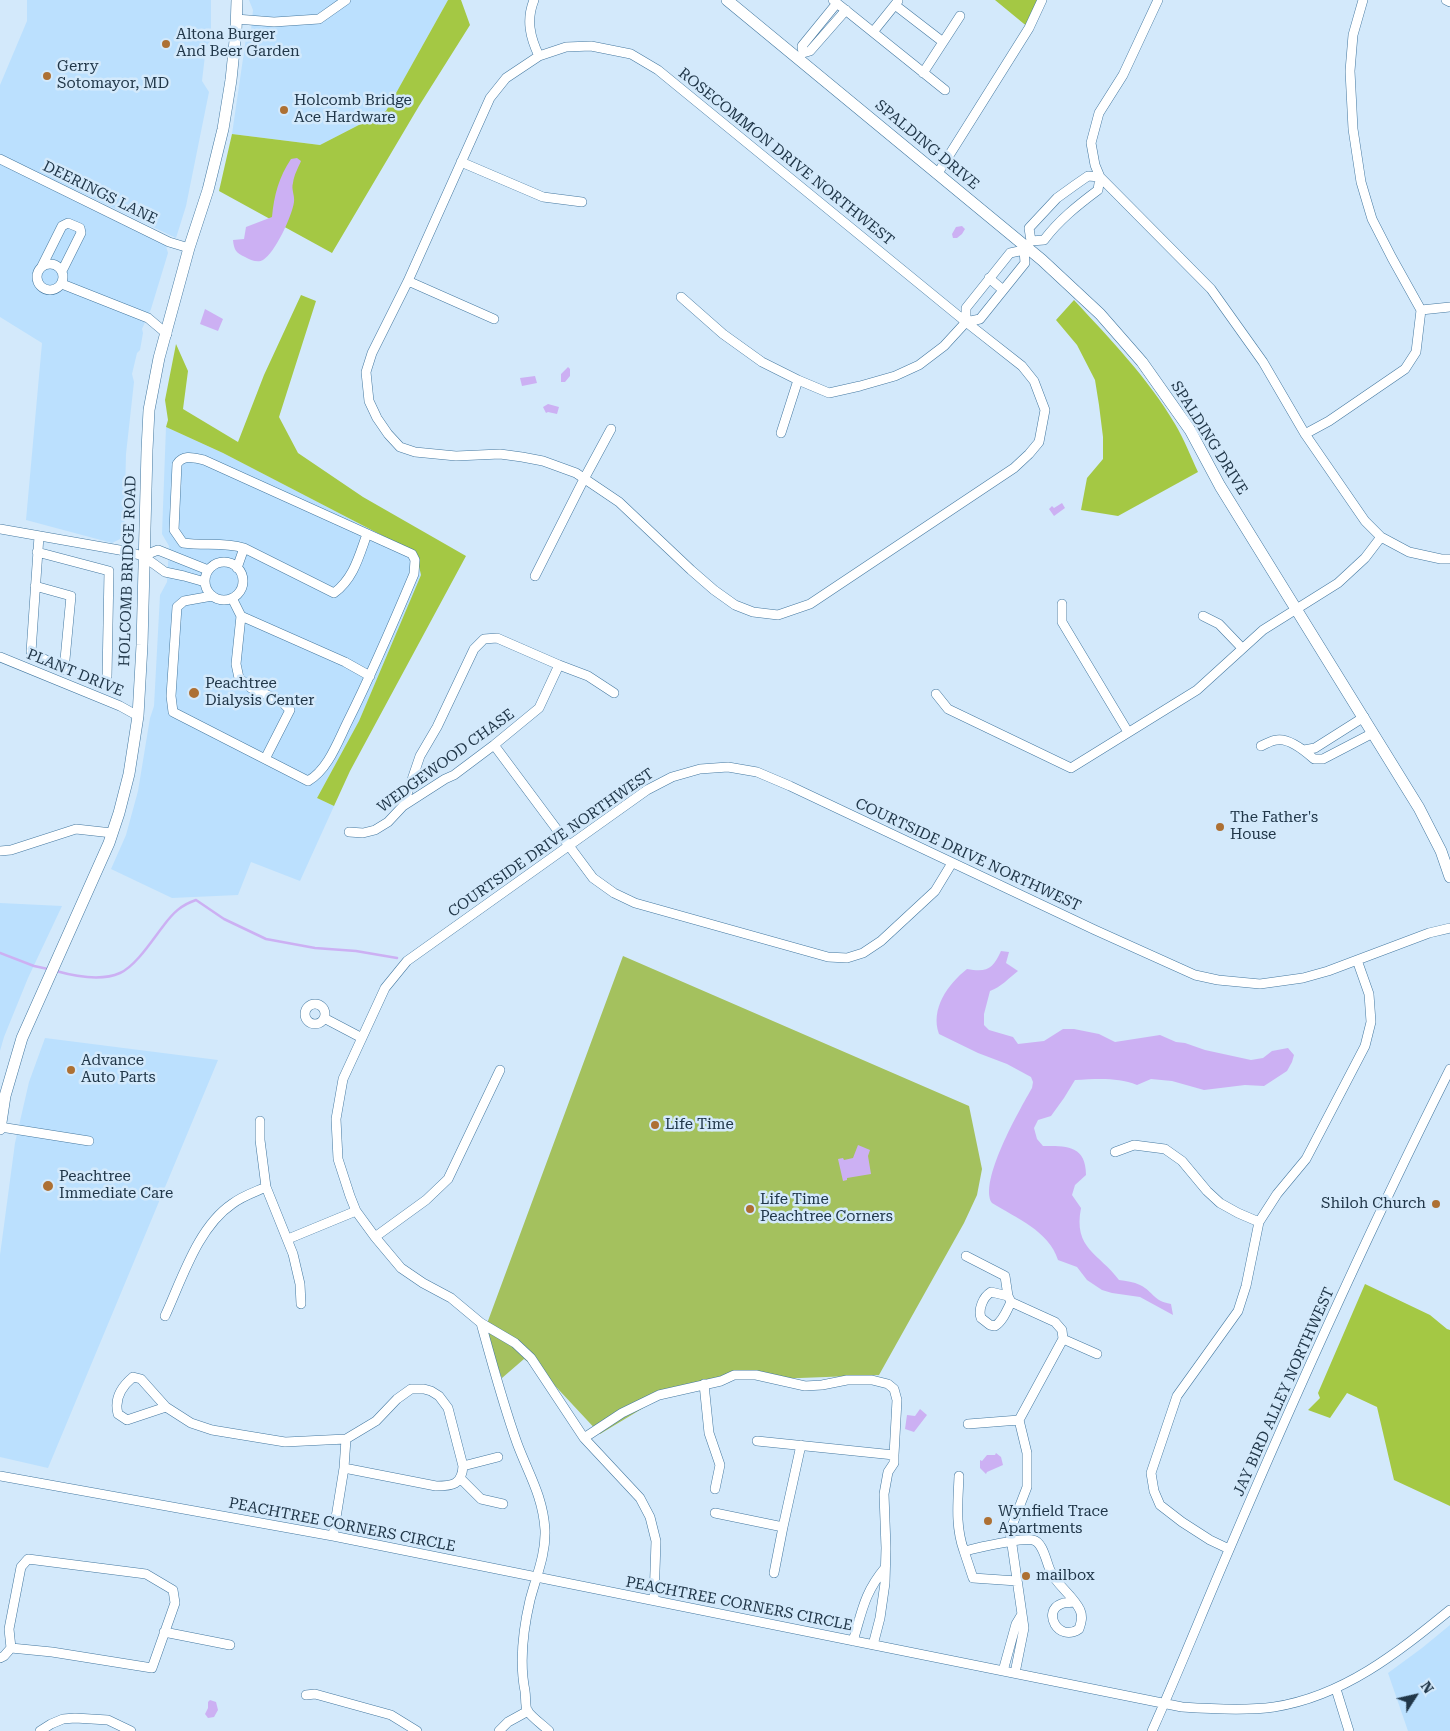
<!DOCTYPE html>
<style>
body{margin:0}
#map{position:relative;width:1450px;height:1731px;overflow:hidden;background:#d3e9fb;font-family:"Roboto Serif",serif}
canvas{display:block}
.north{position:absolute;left:1390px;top:1671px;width:50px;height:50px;-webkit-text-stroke:4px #d3e9fb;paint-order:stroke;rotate:55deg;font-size:14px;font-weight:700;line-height:20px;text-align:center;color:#213749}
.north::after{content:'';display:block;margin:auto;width:18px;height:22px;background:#213749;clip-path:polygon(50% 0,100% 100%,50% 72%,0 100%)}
</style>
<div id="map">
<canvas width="1450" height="1731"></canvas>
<div class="north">N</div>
</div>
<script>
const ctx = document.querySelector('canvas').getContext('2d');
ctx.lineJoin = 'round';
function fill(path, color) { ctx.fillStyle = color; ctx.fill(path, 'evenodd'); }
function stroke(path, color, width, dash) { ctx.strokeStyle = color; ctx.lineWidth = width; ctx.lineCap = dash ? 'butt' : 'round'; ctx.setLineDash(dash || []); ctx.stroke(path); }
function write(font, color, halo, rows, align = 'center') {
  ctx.font = font + ' "Roboto Serif",serif'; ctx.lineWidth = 5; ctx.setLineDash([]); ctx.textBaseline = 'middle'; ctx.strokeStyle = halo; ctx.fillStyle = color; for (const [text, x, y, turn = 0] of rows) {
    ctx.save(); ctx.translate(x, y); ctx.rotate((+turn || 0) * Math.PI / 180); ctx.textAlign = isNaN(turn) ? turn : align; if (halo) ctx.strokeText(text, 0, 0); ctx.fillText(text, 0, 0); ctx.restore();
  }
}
fill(new Path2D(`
 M27,0H211V30L212,39L206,47L202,81L209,92L186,206L176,238L0,154V85L27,21Z
 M249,0H448L386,111L320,145L232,134L246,38L251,30L253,10Z
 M0,164L166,246L168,253L151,309L142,329L143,333L140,350L137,353L132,374L134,382L126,454L124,537L112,543L26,520L42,343L0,317Z
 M166,427L223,453L416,553L421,575L359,721L317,798L334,806L300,881L251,862L238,895L172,898L111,869L126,835L138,791L150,718L154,706L160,595L167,582L169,546L162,534Z
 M0,903L62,906L28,978L4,1037L0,1051Z
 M45,1038L218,1060L48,1468L0,1457V1255L15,1143L29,1082Z
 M1450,1625V1731H1408L1388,1673L1422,1648Z`), '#bbe0fe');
fill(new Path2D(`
 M623,956L969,1106L982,1169L977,1195L964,1223L879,1375L773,1379L739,1377L668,1393L600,1434L545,1375L524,1359L502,1378L501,1376L485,1329Z`), '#a4c15e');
fill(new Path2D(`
 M448,0H461L470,25L419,106L332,253L219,191L232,134L320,145L386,111Z
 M995,0H1042L1029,28Z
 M301,295L316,301L279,417L298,453L363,497L466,556L350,771L334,806L317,798L359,721L421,575L416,553L223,453L166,427L168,420L165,400L176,344L188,371L183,409L238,442L264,375Z
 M1074,300C1110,339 1148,378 1175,424C1184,439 1191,457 1198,472L1118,516L1081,510L1087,478L1103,459V437L1099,405L1095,380L1077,345L1056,320Z
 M1365,1284L1430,1315L1447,1329L1450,1330V1506L1394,1480L1377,1407L1347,1393L1330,1418L1308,1410L1320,1398L1318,1393Z`), '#a4c844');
fill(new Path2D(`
 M297,158L301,161C298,168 294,175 293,183C291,189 295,196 294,202C292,216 275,253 263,260C258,263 250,260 245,257C236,253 234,250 233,240L244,239L246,227L272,217C274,195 279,177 291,159Z
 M962,226L965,229L962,234L957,238H953L952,234L956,227Z
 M205,309L223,319L218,331L200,324Z
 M568,367L570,369V376L565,382H561V374Z
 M535,376L537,383L522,386L520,378Z
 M548,404L559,407L557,414L548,412L546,413L543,407Z
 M1062,503L1065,508L1054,516L1049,509L1052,506L1054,508Z
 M1001,951L1009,952L1006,963L1018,971C1009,978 1001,987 990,991L984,1014V1025L989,1030L1013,1037L1018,1044L1044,1041L1063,1029H1074L1099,1034L1115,1042L1160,1035L1176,1042L1185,1043L1205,1050L1251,1060L1263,1058L1272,1051L1288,1048L1294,1055L1292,1062L1287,1071L1264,1086L1245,1085L1204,1090L1172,1081L1151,1079L1137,1085C1117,1077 1097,1079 1075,1080L1064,1098L1051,1116L1038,1120L1034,1128L1037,1139L1043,1146C1066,1146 1086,1145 1086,1175L1075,1185L1072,1195L1081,1208C1073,1249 1099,1253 1119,1280C1126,1281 1134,1282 1140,1285C1154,1292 1153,1301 1171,1304L1173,1315L1140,1297L1112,1293L1102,1290L1087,1280L1077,1267L1058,1260C1049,1231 1016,1218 992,1203C978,1182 1020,1109 1032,1088L1033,1082L1031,1077L1007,1064L978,1053L939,1034C930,1009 948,984 967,969C988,973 993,968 1001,951Z
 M858,1145L870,1150L868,1156L871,1174L847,1178V1180L843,1181L838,1159L843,1158L844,1160L853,1158Z
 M920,1409L927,1415L914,1432L905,1429L907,1415L915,1416Z
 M996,1453L1001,1457L1003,1465L987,1472L986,1474L980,1468V1460L982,1461L987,1455H995Z
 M210,1700L216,1702L218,1710L214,1717L208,1718L205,1714L208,1708V1702Z`), '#ccb0f3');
stroke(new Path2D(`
 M0,953L34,966L48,969
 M56,971C74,976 102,981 120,973C136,966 153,939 164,925C173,913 181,905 196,900L224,919L266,939L315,948L356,951L397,958`), '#ccb0f3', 2.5);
const minor = new Path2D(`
 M534,0C526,20 530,37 539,56
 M833,0L945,90
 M1158,0L1123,75L1099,113L1091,143L1095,165L1100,177L1211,289L1263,362L1305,434L1365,521L1381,537L1409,552L1441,559H1450
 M1446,0L1450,2
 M895,5L943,42
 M236,19L274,22L319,19L346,0
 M873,32L898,1
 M591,46L631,54L658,70L966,322L1022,366L1034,381L1045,410L1039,442L1029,454L1014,468L810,604L778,615L753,612L735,605L714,590L691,570L619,502L576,473L543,461L522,457L500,454L456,456L415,452L400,447L388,434L377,418L369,401L366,372L372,353L408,281L490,98L506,78L539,56L566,47Z
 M803,53L802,46L837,3
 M803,53L810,51L846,10
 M923,73L960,16
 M0,159L169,242L189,248
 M461,162L543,197L582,202
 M938,173L1029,28L1042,0
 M1031,241L1029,228L1057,198L1075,185L1088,176L1100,177
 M37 277a13 13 0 1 1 26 0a13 13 0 1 1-26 0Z
 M42,266L62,226L68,223L80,228L81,233L62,271
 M989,278L1003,290
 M408,281L494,319
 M62,284L148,318L167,334
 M681,297L723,334L762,362L798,380L829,393L860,386L895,376L919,365L944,346L966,322L980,319L1025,263L1024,250
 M1421,310L1450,307
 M966,322V308L1010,253L1024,250L1031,241L1044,240C1059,220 1078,205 1098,190L1100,177
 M781,433L798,380
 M1305,434L1329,421L1405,369L1416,352L1421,310L1392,258L1372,219L1361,182L1353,129L1350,71L1353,35L1363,0
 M0,529L125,551L143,556L165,572L184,576L205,582
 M37,552L109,571L107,677
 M143,556L158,550L208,570
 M205 581a19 19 0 1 1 38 0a19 19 0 1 1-38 0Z
 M237,568L244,548
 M535,576L584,479L611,429
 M35,586L71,596L64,670L31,652L39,536
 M212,596L184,601L177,607L171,696L173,712L308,781C328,770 338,741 348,721C372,673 393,624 414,574L415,560L412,554L204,460C194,458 184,454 177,464L174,530L183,543C204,546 224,542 244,548L334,593C354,578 359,556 367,534
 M232,598L241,616L345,662L370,676
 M1062,604V622L1128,732
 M241,616L236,664L239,678L251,688L281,701L290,710L265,759
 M1203,616L1219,624L1242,648
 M0,657L120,706L138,716
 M936,694L948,709L1071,768L1197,690L1263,630L1338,583L1365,558L1381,537
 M494,745L593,878L614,893L635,903L828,957L847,958L863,953L881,941L935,891L952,863
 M1261,746C1266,744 1272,740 1277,740C1289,738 1305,751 1314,759H1323L1373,733
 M1304,750L1315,748L1364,717
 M403,806L420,756L437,727L474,649L484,639L497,638L559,665L588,676L614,693
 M349,832L363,833L375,830L388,822L403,806L445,779L454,775L494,745L539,708L559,665
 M0,851L11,850L76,829L112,833
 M305 1014a10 10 0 1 1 20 0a10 10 0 1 1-20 0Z
 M324,1018L362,1038
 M260,1121V1140L266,1187L293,1254L300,1284L301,1304
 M0,1127L89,1141
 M1115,1152L1134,1145L1165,1149L1182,1161L1207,1191L1220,1203L1238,1213L1259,1222
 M375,1237L426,1200L448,1179L500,1070
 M288,1239L356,1211
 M966,1256L1005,1276L1008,1296L1011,1302L1055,1322L1062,1330L1063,1339L1019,1420L1027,1453V1487L1010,1531L1024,1628L1015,1673
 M1008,1296L991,1292C983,1297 978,1309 981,1318L990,1325L995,1326C1003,1321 1007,1310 1011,1302
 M165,1316C182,1279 198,1227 232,1204C242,1196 255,1192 266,1187
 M481,1323C492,1363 503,1404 517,1443C528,1473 543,1496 545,1530C546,1554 536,1577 530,1600C523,1630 519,1661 525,1691C526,1697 525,1705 527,1710C530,1716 544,1726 549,1731
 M1063,1339L1097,1354
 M704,1384L709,1433L720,1465L715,1489
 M166,1407L127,1420L118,1414C114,1399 121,1387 133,1377L141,1379L166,1407L191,1423L212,1430L285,1442L346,1439L376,1421L397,1399L411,1389H424L431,1391L439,1396L448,1408L463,1466C462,1485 452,1486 436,1486L344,1468
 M968,1424L1019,1420
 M584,1438L622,1413L659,1395L721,1381L734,1375H756L805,1386L822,1385L847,1380H872L888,1384L894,1389L897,1400L894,1455V1463L888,1472L884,1494L886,1548L885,1583L880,1618L873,1645
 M757,1441L894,1455
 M463,1466L498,1457
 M0,1476L333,1536L1182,1707C1211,1709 1246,1711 1274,1707C1344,1696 1397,1653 1450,1610
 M959,1476C958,1502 955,1526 964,1551C978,1548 1022,1537 1033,1540C1043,1542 1046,1561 1050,1570C1056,1585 1073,1595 1080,1610C1083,1617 1081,1623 1079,1629C1058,1643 1042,1611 1061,1604C1065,1602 1070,1603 1074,1602
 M461,1479L481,1499L503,1504
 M715,1513L783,1527L801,1445
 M333,1536L344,1468L346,1439
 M1229,1549L1210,1540L1182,1522L1160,1505L1154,1491L1151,1473L1177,1396L1238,1311L1246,1286L1259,1222L1277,1194L1306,1159L1365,1046L1371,1022L1369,994L1357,960
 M964,1551L973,1578L1017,1581
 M28,1559L146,1574L173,1590L175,1603L152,1668L52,1652L11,1648L9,1629L21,1567Z
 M774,1573L783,1527
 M654,1600L656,1541L650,1517L640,1498L584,1438L531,1358L515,1343L481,1323L451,1298L423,1283L401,1268L375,1237L356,1211L350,1196L338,1159L336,1119L343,1079L385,988L407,961L647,790L672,777L700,769L728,767L757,772L790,786L1095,930L1195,975L1218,980L1260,984L1303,978L1328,971L1429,933L1450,928
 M164,1632L230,1645
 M853,1641C862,1612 864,1593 885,1568
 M0,1658L4,1656L11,1648
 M1003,1671L1016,1624L1022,1614
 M1336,1689L1349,1731
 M306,1695L315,1694L391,1715L417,1731
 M40,1731L51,1724L63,1719L75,1718L108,1720L131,1731
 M499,1731L508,1722L528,1711
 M1152,1731C1179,1671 1203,1610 1229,1550C1298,1388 1371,1226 1450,1069`);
const major = new Path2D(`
 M727,0L1042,260L1100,314L1142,362L1190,430L1220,486L1419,808L1441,851L1450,877
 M0,1129L5,1096L22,1038L109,843L119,813L129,774L138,716L142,645L147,450L149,410L159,358L189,248L208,190L223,129L231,80L236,31L237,0`);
stroke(minor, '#4478a0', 10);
stroke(major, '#4478a0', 12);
stroke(minor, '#fff', 9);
stroke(major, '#fff', 11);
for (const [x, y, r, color] of [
 [166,44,5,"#ad7033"],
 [47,76,5,"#ad7033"],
 [284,110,5,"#ad7033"],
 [194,693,6,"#ad7033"],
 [1220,827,5,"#ad7033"],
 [71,1070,5,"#ad7033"],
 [655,1125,5,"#ad7033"],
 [48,1186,6,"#ad7033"],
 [1436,1204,5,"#ad7033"],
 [750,1209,5,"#ad7033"],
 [988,1521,5,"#ad7033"],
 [1026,1576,5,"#ad7033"]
]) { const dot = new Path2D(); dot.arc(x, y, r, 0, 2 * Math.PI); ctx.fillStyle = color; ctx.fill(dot); stroke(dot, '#d3e9fb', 2); }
write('15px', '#213749', '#d3e9fb', [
 ["Altona Burger",176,35],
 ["And Beer Garden",176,52],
 ["Gerry",57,67],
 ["Sotomayor, MD",57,84],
 ["Holcomb Bridge",294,101],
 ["Ace Hardware",294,118],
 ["Peachtree",205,684],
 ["Dialysis Center",205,701],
 ["The Father's",1230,818],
 ["House",1230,835],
 ["Advance",81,1061],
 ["Auto Parts",81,1078],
 ["Life Time",665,1125],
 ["Peachtree",59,1177],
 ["Immediate Care",59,1194],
 ["Life Time",760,1200],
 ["Peachtree Corners",760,1217],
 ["Shiloh Church",1426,1204,"right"],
 ["Wynfield Trace",998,1512],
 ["Apartments",998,1529],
 ["mailbox",1036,1576]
], 'left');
write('15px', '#213749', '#d3e9fb', [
 ["SPALDING DRIVE",927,145,40],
 ["ROSECOMMON DRIVE NORTHWEST",786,157,39],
 ["DEERINGS LANE",100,193,26],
 ["SPALDING DRIVE",1209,438,58],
 ["HOLCOMB BRIDGE ROAD",128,571,-88],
 ["PLANT DRIVE",75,673,22],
 ["WEDGEWOOD CHASE",446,761,-36],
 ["COURTSIDE DRIVE NORTHWEST",551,843,-35],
 ["COURTSIDE DRIVE NORTHWEST",968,855,25],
 ["JAY BIRD ALLEY NORTHWEST",1284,1392,-66],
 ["PEACHTREE CORNERS CIRCLE",342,1525,11],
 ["PEACHTREE CORNERS CIRCLE",739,1604,11]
]);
</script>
